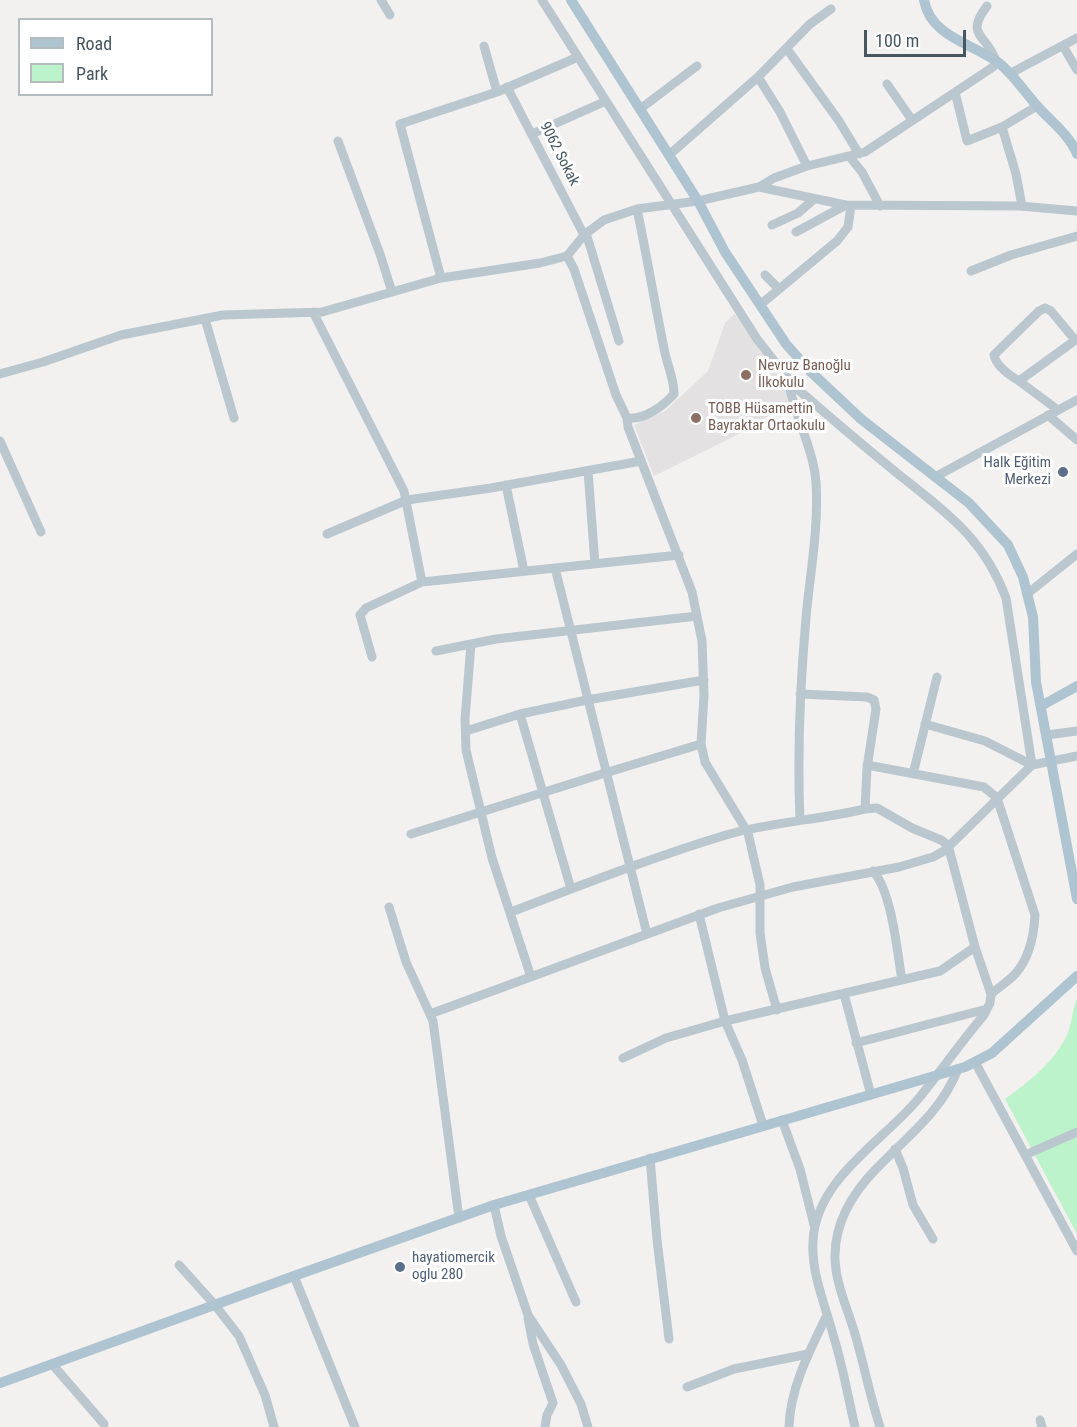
<!DOCTYPE html>
<meta charset="utf-8">
<style>
body{margin:0}
#map{position:relative;width:1077px;height:1427px;overflow:hidden;background:#f3f0f0;font-family:"Roboto Condensed",sans-serif}
canvas{display:block}
.legend{position:absolute;left:18px;top:18px;width:195px;height:78px;box-sizing:border-box;background:#fff;border:2px solid #b5bcbf;margin:0;padding:8px 10px;list-style:none;font-size:18px;color:#46575f}
.legend li{display:flex;align-items:center;gap:12px;height:30px}
.legend b{width:30px;border:2px solid #b5bcbf}
.scale{position:absolute;left:864px;top:30px;width:102px;height:27px;box-sizing:border-box;border:3px solid #46575f;border-top:0;padding-left:8px;font-size:18px;line-height:21px;white-space:nowrap;color:#46575f;-webkit-text-stroke:4px #fff;paint-order:stroke}
</style>
<div id="map">
<canvas width="1077" height="1427"></canvas>
<ul class="legend">
<li><b style="height:8px;background:#aec4d1"></b>Road</li>
<li><b style="height:16px;background:#bcf3ca"></b>Park</li>
</ul>
<div class="scale">100 m</div>
</div>
<script>
const ctx = document.querySelector('canvas').getContext('2d');
ctx.lineJoin = 'round';
function fill(path, color) { ctx.fillStyle = color; ctx.fill(path, 'evenodd'); }
function stroke(path, color, width, dash) { ctx.strokeStyle = color; ctx.lineWidth = width; ctx.lineCap = dash ? 'butt' : 'round'; ctx.setLineDash(dash || []); ctx.stroke(path); }
function write(font, color, halo, rows, align = 'center') {
  ctx.font = font + ' "Roboto Condensed",sans-serif'; ctx.lineWidth = 6; ctx.setLineDash([]); ctx.textBaseline = 'middle'; ctx.strokeStyle = halo; ctx.fillStyle = color; for (const [text, x, y, turn = 0] of rows) {
    ctx.save(); ctx.translate(x, y); ctx.rotate((+turn || 0) * Math.PI / 180); ctx.textAlign = isNaN(turn) ? turn : align; if (halo) ctx.strokeText(text, 0, 0); ctx.fillText(text, 0, 0); ctx.restore();
  }
}
fill(new Path2D(`
 M734,314L740,320L786,387L790,401L749,429L654,476L634,425L665,411L708,371L725,323Z`), '#e4e1e2');
fill(new Path2D(`
 M1077,999V1234L1005,1099C1029,1082 1054,1062 1067,1035C1072,1024 1072,1010 1077,999Z`), '#bcf3ca');
stroke(new Path2D(`
 M381,0L390,15
 M542,0L757,339L794,386C826,414 859,442 892,469C942,510 982,534 1006,598L1032,765
 M484,46L497,92
 M1063,46L1077,70
 M787,49L839,121L859,154
 M1011,73L1077,38
 M758,77L780,112L807,166
 M887,84L912,120
 M507,87L584,235
 M955,92L967,141L1002,127L1037,106
 M640,109L697,66
 M1002,127L1016,174L1022,206
 M532,134L606,101
 M338,141L380,254L392,292
 M669,155L758,77L810,24L831,9
 M849,156L862,172L880,206
 M759,187L774,178L807,166L865,152L993,67L996,61C987,34 964,36 987,6
 M772,225L798,213L814,199
 M796,232L846,205
 M586,233L619,341
 M567,256L574,269L616,395L627,418C645,420 663,406 674,394C674,379 668,367 665,353C655,305 647,257 637,209
 M971,271L1011,255L1077,236
 M765,275L779,289
 M441,278L400,124L497,92L578,57
 M760,305L837,241L848,227L851,206
 M313,312L404,491L422,582
 M205,319L234,418
 M1075,340L1051,311L1045,308L1039,311L994,355C996,366 1009,375 1019,381L1077,339
 M0,374L43,362L121,335L223,315L322,312L441,278L540,263L567,256L584,235L604,220L637,209L698,201L759,187L846,205L1020,206L1077,211
 M788,380C794,415 813,447 816,482C819,528 810,573 806,618C800,686 797,752 800,820
 M1019,381L1058,410
 M1048,415L1077,440
 M627,418L628,427L692,592L702,641L704,695L701,744L705,762L748,833L760,885V933L765,968L777,1010
 M0,441L41,532
 M588,471L595,564
 M935,477L1077,400
 M506,485L524,571
 M327,534L407,500L491,488L641,461
 M555,568L647,934
 M1027,594L1077,554
 M471,644L465,719L466,750L492,858L531,977
 M436,651L496,639L697,616
 M372,657L360,615L366,608L422,582L679,555
 M800,694L867,697L874,700L876,709L867,768L865,809
 M520,714L571,889
 M925,724L985,741L1032,765
 M466,731L520,714L587,700L704,680
 M1047,735L1077,731
 M867,765L984,787L997,798L1035,915C1034,934 1029,958 1016,973C1009,981 999,987 991,994
 M913,774L937,677
 M411,834L605,773L701,744
 M873,871C892,892 897,951 902,980
 M389,907L406,962L433,1021L459,1218
 M511,912C582,885 653,857 726,835C771,822 819,820 865,809L877,808L912,828L941,840L948,845L975,947L991,994L990,1003L984,1015C961,1042 941,1071 919,1098C884,1141 816,1178 813,1241C811,1274 826,1307 834,1338C843,1367 848,1397 855,1427
 M699,914L725,1021L742,1060L763,1125
 M844,994L871,1095
 M430,1014L718,908L793,887L899,867L933,857L944,851L1032,765L1077,756
 M856,1043L987,1009
 M623,1058L666,1038L725,1021L940,971L975,947
 M975,1062L1077,1251
 M782,1120L800,1169L814,1225
 M895,1149L903,1168L913,1205L933,1239
 M1025,1155L1077,1132
 M650,1158L657,1240L669,1339
 M529,1195L576,1302
 M494,1205L501,1236L528,1315L561,1365L581,1404L588,1427
 M179,1265L215,1305L239,1336L265,1395L274,1427
 M294,1276L355,1427
 M528,1318L533,1344L553,1403L547,1415L545,1427
 M52,1364L104,1424
 M687,1387L734,1369L808,1354
 M1040,1420L1042,1427
 M789,1427C790,1388 810,1350 827,1315
 M880,1427C870,1396 864,1365 855,1334C848,1310 836,1285 835,1259C834,1223 853,1192 878,1167C909,1135 941,1112 958,1069`), '#bac7ce', 9);
stroke(new Path2D(`
 M571,0L698,201L725,252L786,344L810,371L861,419L969,503L1008,545L1023,577L1033,617L1036,682L1077,899
 M924,0C931,38 973,43 999,63C1015,76 1025,93 1039,108C1052,122 1070,136 1077,154
 M1041,706L1077,686
 M0,1383L294,1276L494,1205L965,1067L992,1053L1077,976`), '#aec4d1', 10);
for (const [x, y, r, color] of [
 [746,375,6,"#8d6e63"],
 [696,418,6,"#8d6e63"],
 [1063,472,6,"#5c6f8a"],
 [400,1267,6,"#5c6f8a"]
]) { const dot = new Path2D(); dot.arc(x, y, r, 0, 2 * Math.PI); ctx.fillStyle = color; ctx.fill(dot); stroke(dot, '#fff', 2); }
write('15px', '#46575f', '#fff', [
 ["9062 Sokak",559,154,63]
]);
write('15px', '#785e54', '#fff', [
 ["Nevruz Banoğlu",758,366],
 ["İlkokulu",758,383],
 ["TOBB Hüsamettin",708,409],
 ["Bayraktar Ortaokulu",708,426]
], 'left');
write('15px', '#4e5e75', '#fff', [
 ["Halk Eğitim",1051,463],
 ["Merkezi",1051,480],
 ["hayatiomercik",412,1258,"left"],
 ["oglu 280",412,1275,"left"]
], 'right');
</script>
